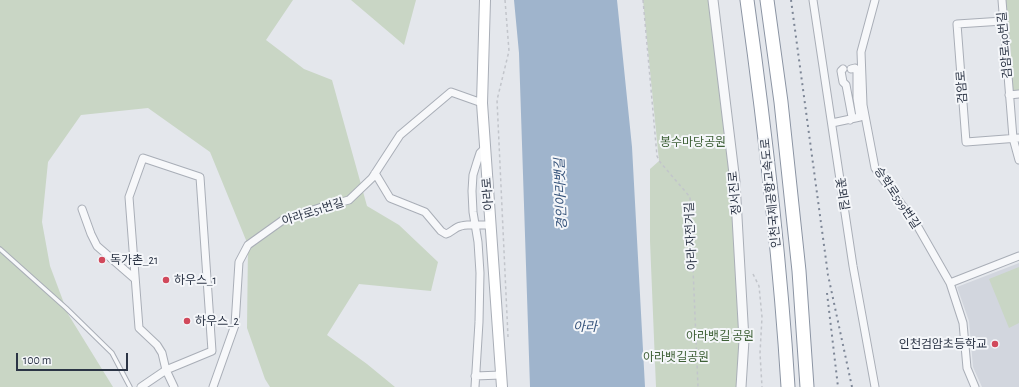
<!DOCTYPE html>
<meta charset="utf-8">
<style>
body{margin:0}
#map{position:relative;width:1019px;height:387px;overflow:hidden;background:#e4e7ec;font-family:"Alegreya Sans",sans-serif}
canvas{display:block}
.scale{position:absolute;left:16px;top:353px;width:112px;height:18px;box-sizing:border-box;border:2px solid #2b3445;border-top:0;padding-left:5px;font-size:12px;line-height:14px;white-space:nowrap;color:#2b3445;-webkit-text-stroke:3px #f4f6f9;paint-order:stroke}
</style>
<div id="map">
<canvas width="1019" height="387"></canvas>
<div class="scale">100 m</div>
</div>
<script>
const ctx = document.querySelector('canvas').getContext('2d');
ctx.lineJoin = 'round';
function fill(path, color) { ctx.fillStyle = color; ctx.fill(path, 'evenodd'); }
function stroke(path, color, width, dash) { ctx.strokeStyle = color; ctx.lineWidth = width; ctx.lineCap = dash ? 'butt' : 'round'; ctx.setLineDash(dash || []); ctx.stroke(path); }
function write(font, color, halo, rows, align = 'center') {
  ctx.font = font + ' "Alegreya Sans","Noto Sans KR",sans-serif'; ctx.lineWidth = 4; ctx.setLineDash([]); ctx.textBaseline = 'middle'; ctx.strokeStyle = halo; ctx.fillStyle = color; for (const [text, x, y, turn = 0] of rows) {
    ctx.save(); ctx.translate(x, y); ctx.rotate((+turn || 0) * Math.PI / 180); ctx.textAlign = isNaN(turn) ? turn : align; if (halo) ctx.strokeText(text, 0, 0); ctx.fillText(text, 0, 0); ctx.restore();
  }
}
fill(new Path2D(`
 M1019,263V387H982L973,367L969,321L957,287Z`), '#d2d6de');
fill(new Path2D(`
 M0,0H293L266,40L304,69L332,80L367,206L399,225L438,262L431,291L359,284L327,335L367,364L395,387H270L265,379L247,328L248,245L210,152L148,108L81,115L48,162L42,222L50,266L68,314L113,387H0Z
 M351,0H416L404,45Z
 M643,0H713L739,249L741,387H656L650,241V169L659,161Z
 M1002,0H1019V94L1009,95Z
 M1019,267V323L1009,328L989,279Z`), '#c9d6c5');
fill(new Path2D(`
 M514,0H617L632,147L645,387H530L519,53Z`), '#9fb4cc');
const service = new Path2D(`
 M0,249L66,308L112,353L130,387`);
const minor = new Path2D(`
 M813,0L853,266L875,387
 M875,0L861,52L863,105L875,168L918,227L950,283L963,323L967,368L975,387
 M1002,0L1013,138L1019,160
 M1003,21L957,24L966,142L1019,138
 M843,69L841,71L843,82L846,85L852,117L850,120
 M1009,95L1019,94
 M832,123L860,117L857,98V70L855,68L851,69
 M375,173L390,198L425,212L441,231L446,234C452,232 455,227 461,226C469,224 481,225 491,225
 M82,209L91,234L97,246L135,279
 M950,283L1019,256
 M475,376L501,375
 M141,387L166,370L212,351L200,177L143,158L129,197L139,328L157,345L162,353L166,370L174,387
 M213,387L235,325L239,262L248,245L283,220L322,207L349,200L372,178L400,135L451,92L482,103
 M475,387L479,322L480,273L478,242L473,212L472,191L473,175L477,162L480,153L485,148`);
const tertiary = new Path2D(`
 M713,0L735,182L744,340L741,387`);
const secondary = new Path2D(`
 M485,0L482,103L502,387`);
const motorway = new Path2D(`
 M747,0C765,129 780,257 788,387
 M767,0L781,102L799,271L807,387`);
stroke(service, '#a9aeb7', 5.5);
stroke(minor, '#a9aeb7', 9);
stroke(tertiary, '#a9aeb7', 11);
stroke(secondary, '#a9aeb7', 12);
stroke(motorway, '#8b94a3', 15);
stroke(new Path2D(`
 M505,0L509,51L497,100L508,337
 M643,0L657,156L660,162L690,197L698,387
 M692,256L698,257
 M753,274L759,286L762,317L760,353L762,387`), '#c2c5cb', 1.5, [3, 3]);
stroke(service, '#f7f8fa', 3.5);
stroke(minor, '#f7f8fa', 7);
stroke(tertiary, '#f7f8fa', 9);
stroke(secondary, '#fff', 10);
stroke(motorway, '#fff', 13);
stroke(new Path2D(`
 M791,0L828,275L852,387
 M827,293L838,387`), '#7d8696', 2, [2, 4]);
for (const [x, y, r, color] of [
 [102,260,4,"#d1495b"],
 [166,280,4,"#d1495b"],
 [187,321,4,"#d1495b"],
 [995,344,4,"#d1495b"]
]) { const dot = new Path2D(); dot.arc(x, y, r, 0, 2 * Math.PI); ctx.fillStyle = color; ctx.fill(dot); stroke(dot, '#f4f6f9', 1.5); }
write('12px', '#2b3445', '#f4f6f9', [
 ["검암로40번길",1005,45,-95],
 ["검암로",962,87,-94],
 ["정서진로",735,193,-95],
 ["인천국제공항고속도로",771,193,-96],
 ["아라로",488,194,-94],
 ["꽃뫼길",842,194,81],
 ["승학로599번길",897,198,56],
 ["아라로51번길",313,212,-18],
 ["아라 자전거길",691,236,-93]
]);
write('12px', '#3f6138', '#f4f6f9', [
 ["봉수마당공원",693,142],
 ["아라뱃길 공원",720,336],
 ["아라뱃길공원",676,357]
]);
write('12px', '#2b3445', '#f4f6f9', [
 ["독가촌_21",110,260],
 ["하우스_1",174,280],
 ["하우스_2",195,321],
 ["인천검암초등학교",987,344,"right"]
], 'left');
write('italic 13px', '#34527a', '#f4f6f9', [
 ["경인아라뱃길",561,194,-92],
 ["아라",585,327]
]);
</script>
